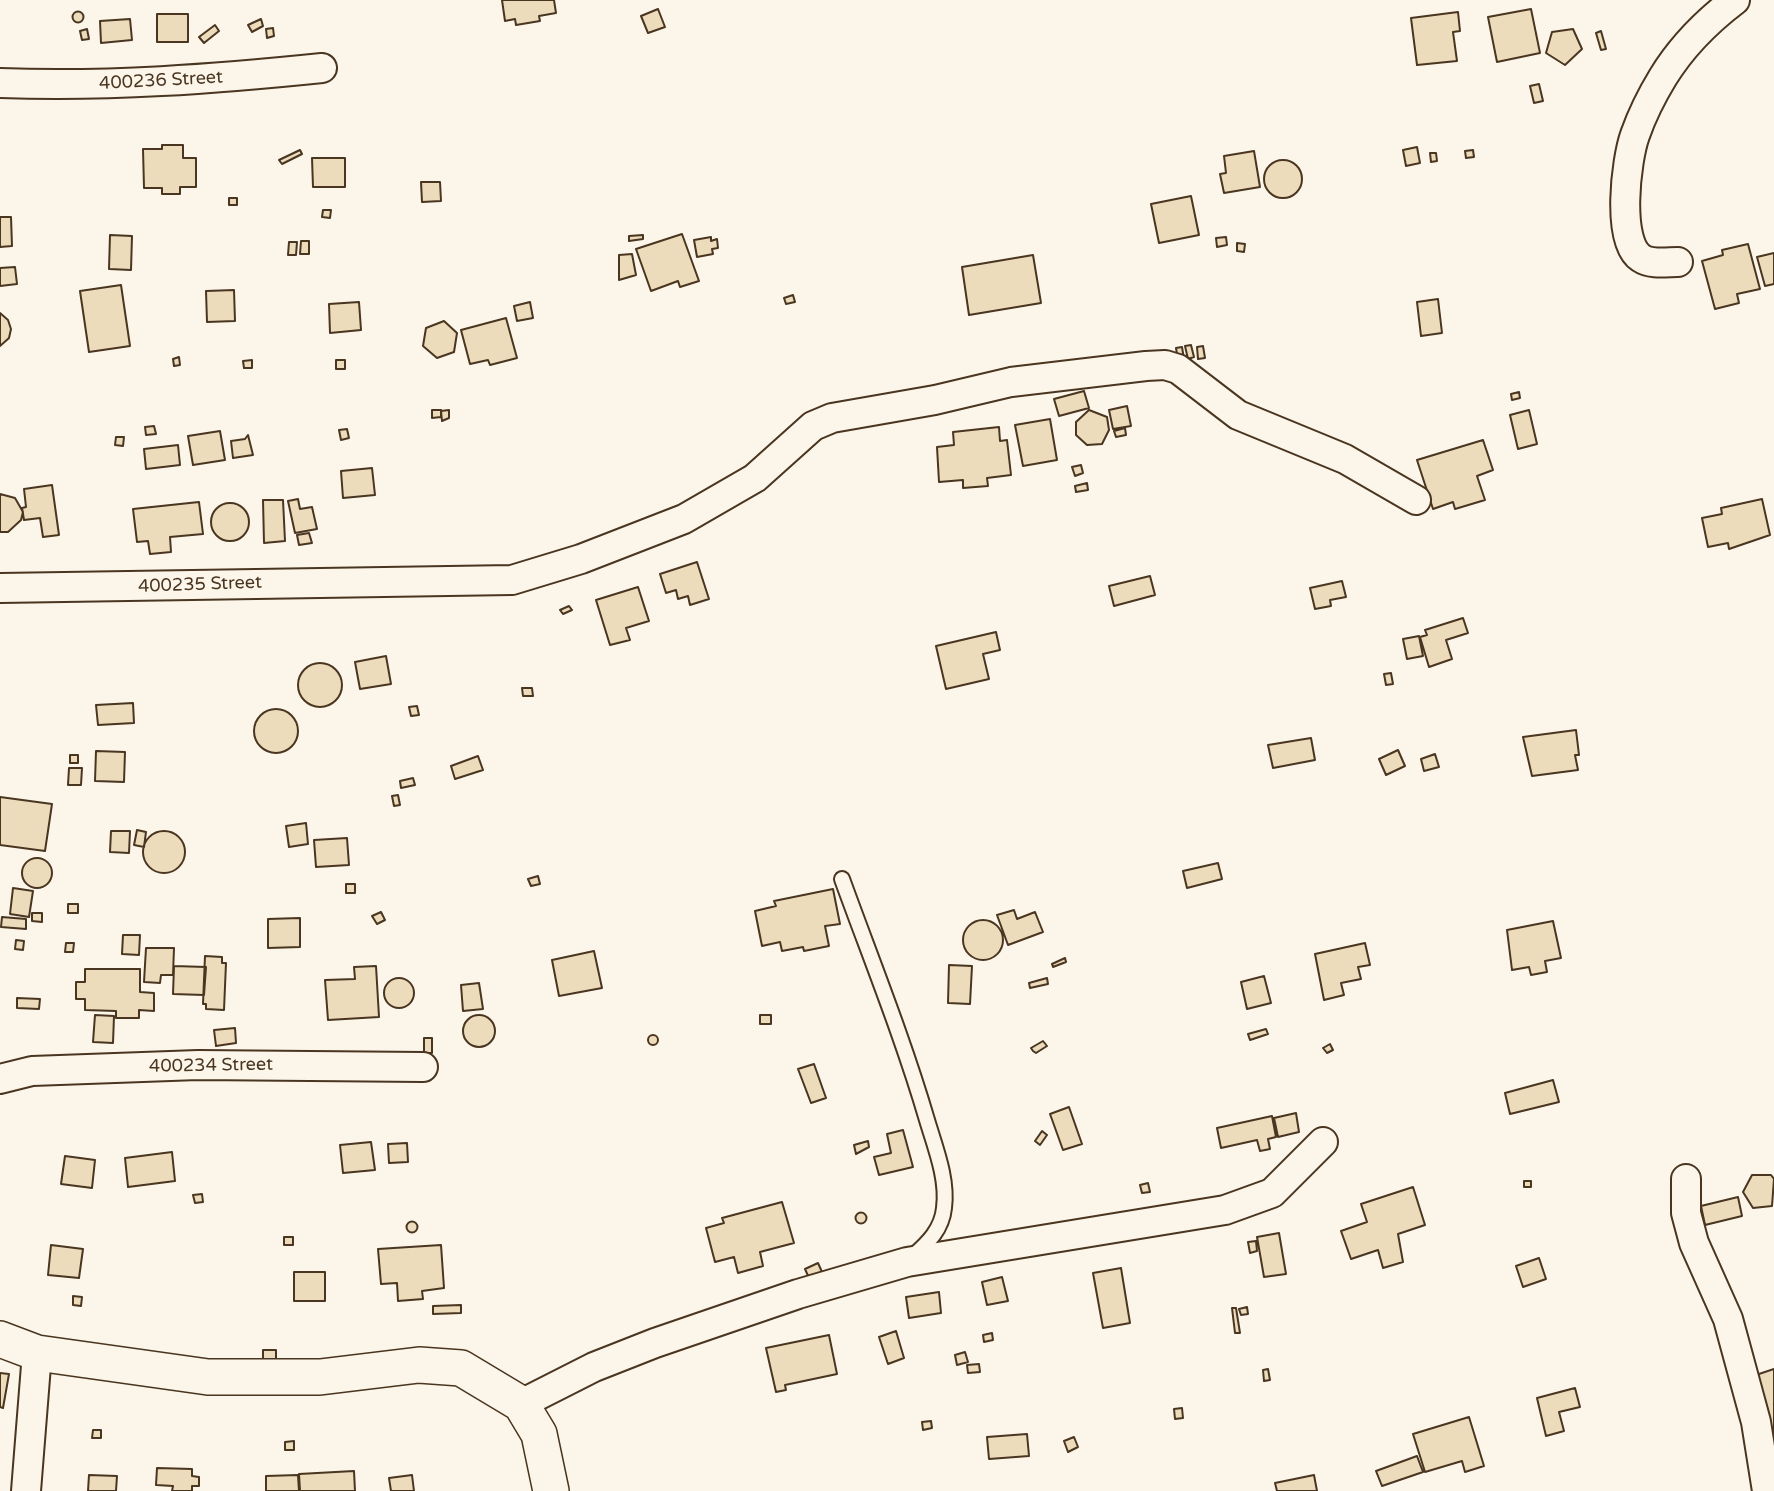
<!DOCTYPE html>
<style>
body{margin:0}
canvas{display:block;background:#fbf6e9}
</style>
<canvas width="1774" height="1491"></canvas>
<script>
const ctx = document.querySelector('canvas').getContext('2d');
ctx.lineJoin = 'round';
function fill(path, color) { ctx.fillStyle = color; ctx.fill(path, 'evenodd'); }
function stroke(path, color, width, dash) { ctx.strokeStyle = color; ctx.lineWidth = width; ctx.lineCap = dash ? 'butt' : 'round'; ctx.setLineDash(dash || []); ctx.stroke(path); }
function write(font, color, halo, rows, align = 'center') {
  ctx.font = font + ' "Varela Round",sans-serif'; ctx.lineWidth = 5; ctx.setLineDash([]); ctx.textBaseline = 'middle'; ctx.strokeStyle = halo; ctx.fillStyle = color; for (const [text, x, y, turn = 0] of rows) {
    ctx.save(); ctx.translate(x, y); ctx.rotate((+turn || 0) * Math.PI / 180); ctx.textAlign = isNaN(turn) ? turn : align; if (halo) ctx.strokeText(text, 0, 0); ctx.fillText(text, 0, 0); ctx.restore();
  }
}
const building = new Path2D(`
 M502,0H554L556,13L539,16L540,21L516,25L515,19L505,21Z
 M658,9L665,27L648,33L641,16Z
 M1531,9L1540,53L1497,62L1488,17Z
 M72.5 17a5.5 5.5 0 1 1 11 0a5.5 5.5 0 1 1-11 0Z
 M1458,12L1460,31L1453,32L1457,61L1417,65L1411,18Z
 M157,14H188V42H157Z
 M130,19L132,40L101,43L100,21Z
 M261,19L263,26L252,32L248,25Z
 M215,25L219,31L204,43L199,37Z
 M273,28L274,36L267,38L266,29Z
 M87,29L89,39L82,40L80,31Z
 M1573,29L1582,49L1565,65L1546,53L1552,32Z
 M1601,31L1606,49L1601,50L1596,33Z
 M1539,84L1543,101L1534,103L1530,86Z
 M162,145H183V158H196V187H180V194H162V188H144L143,149H162Z
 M1417,147L1420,163L1406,166L1403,150Z
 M300,150L302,154L282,164L279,160Z
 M1473,150L1474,157L1466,158L1465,151Z
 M1254,151L1260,187L1224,193L1220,174L1226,173L1224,156Z
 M1430,153H1436L1437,161L1431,162Z
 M312,158H345V187H313Z
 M1264 179a19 19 0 1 1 38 0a19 19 0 1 1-38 0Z
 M421,182H440L441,201L422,202Z
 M1191,196L1199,235L1159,243L1151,204Z
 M229,198H237V205H229Z
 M323,210H331L330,218L322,217Z
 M0,217H11L12,246L0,247Z
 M682,234L699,281L680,287L678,281L651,291L636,249Z
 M110,235L132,236L131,270L109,269Z
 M643,235V239L629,241V236Z
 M711,237V241L717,239L718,248L712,249L713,254L697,257L694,240Z
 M1226,237L1227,245L1217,247L1216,238Z
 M301,241H309V254H300Z
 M289,242H297L296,255H288Z
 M1237,243L1245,244L1244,252L1237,251Z
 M1748,244L1760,289L1737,294L1739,303L1715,309L1702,261L1723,255L1722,250Z
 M1774,253V284L1765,286L1757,257Z
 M632,254L636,275L619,280V255Z
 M1033,255L1041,303L969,315L962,267Z
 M15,267L17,284L0,286V268Z
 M121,285L130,346L89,352L80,291Z
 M234,290L235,321L207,322L206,291Z
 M793,295L795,302L786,304L784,298Z
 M1438,299L1442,333L1421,336L1417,302Z
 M359,302L361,330L330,333L329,304Z
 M530,302L533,318L517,321L514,306Z
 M0,313L8,320L11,329L9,338L0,346Z
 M506,318L517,358L490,365L488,360L470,364L461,330Z
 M444,321L457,333L454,352L437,358L423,346L426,328Z
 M1191,345L1194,357L1188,359L1185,346Z
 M1203,346L1205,358L1198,359L1197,347Z
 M1182,347L1184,359L1178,360L1176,348Z
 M179,357L180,365L174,366L173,359Z
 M252,360V368H244L243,361Z
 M336,360H345V369H336Z
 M1084,391L1089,408L1059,416L1054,399Z
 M1519,392L1520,398L1512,400L1511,394Z
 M1127,406L1131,426L1113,429L1109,410Z
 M432,410H441V417L432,418Z
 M449,410V418L442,421L441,411Z
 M1089,410L1107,417L1109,430L1102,444L1087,445L1076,435V422Z
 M1529,410L1537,444L1518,449L1510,415Z
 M1050,419L1057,460L1023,466L1015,425Z
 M154,426L156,434L146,435L145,427Z
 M999,427L1000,441L1007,440L1011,475L987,478L988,486L963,488V480L939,482L937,447L954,445L953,432Z
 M1125,428L1126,435L1116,437L1114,431Z
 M347,429L349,438L341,440L339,430Z
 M220,431L225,460L193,465L188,436Z
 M248,435L253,455L233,458L231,441L245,439Z
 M116,437H124L123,446L115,445Z
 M1483,440L1493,470L1477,476L1485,500L1455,509L1453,502L1433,509L1417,460Z
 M178,445L180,465L146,469L144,449Z
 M1081,465L1083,473L1075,476L1072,467Z
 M372,468L375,495L343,498L341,471Z
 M1087,483L1088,490L1076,492L1075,486Z
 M52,485L59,535L43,537L40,518L24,520L22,508L26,507L24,489Z
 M0,494L15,498L23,512L21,520L8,532H0Z
 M298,499L300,509L312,507L317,529L295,533L288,501Z
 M1762,499L1770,535L1729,549L1728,543L1708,547L1702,518L1722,514L1721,508Z
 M263,500H283L285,541L264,543Z
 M199,502L203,534L170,537L171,552L150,554L148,541L137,542L133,509Z
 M211 522a19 19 0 1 1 38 0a19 19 0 1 1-38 0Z
 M309,533L312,543L299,545L297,535Z
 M697,562L709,599L690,605L688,596L678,599L676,590L666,593L660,574Z
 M1150,576L1155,595L1114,606L1109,586Z
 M1342,581L1346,597L1330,600L1331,606L1315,609L1310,588Z
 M638,587L649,621L626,628L630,640L610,645L596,600Z
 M569,606L572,610L563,614L560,610Z
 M1463,618L1468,633L1446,640L1452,659L1429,667L1420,637L1427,635L1425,630Z
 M996,632L1000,650L983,654L989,679L946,689L936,646Z
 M1419,636L1423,656L1407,659L1403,639Z
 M386,656L391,684L360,689L355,662Z
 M298 685a22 22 0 1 1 44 0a22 22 0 1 1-44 0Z
 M1391,673L1393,684L1386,685L1384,674Z
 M522,688H532L533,696H523Z
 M133,703L134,723L98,725L96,705Z
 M417,706L419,715L411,716L409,707Z
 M254 731a22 22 0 1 1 44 0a22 22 0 1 1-44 0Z
 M1576,730L1579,755H1575L1578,770L1532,776L1523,737Z
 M1311,738L1315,760L1273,768L1268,745Z
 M1398,750L1405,766L1386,775L1379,759Z
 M96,751L125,752L124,782L95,781Z
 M1435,754L1439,767L1424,771L1421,759Z
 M70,755H78V763H70Z
 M478,756L483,770L455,779L451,766Z
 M69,768H82L81,785H68Z
 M413,778L415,785L401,788L400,781Z
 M398,795L400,805L394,806L392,796Z
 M0,797L52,804L45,851L0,845Z
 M306,823L308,844L289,847L286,826Z
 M137,830L146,832L144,847L134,845Z
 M111,831H130L129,853L110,852Z
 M143 852a21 21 0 1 1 42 0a21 21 0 1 1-42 0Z
 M347,838L349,865L316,867L314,840Z
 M22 873a15 15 0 1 1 30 0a15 15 0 1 1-30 0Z
 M1218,863L1222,879L1187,888L1183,871Z
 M538,876L540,884L531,886L528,879Z
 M346,884H355V893H346Z
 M13,888L33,891L29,917L10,914Z
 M833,889L840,924L825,926L829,946L804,951L803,947L782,951L780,942L762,946L755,911L776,906L774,901Z
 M68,904H78V913H68Z
 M1014,910L1017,919L1035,912L1043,932L1008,945L997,915Z
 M381,912L385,920L377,924L372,916Z
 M32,913H42V922L32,921Z
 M2,917L26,919V929L1,927Z
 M300,918V947L268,948V919Z
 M963 940a20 20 0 1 1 40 0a20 20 0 1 1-40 0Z
 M1553,921L1561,958L1545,961L1547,972L1531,975L1529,967L1512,970L1507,930Z
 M123,935H140L139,955L122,954Z
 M16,940L24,941L23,950L15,949Z
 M66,943H74L73,952H65Z
 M1365,943L1370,965L1358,967L1361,979L1341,983L1344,995L1324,1000L1315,954Z
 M146,948H174L173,975H161L160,983L144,982Z
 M594,951L602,988L559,996L552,960Z
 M205,956L222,957V963H226L224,1010L206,1009V1004H203Z
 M1065,958L1066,962L1053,967L1052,964Z
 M949,965L972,966L970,1004L948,1003Z
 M174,966L206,967L204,995L173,994Z
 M376,966L379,1017L328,1020L325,980L355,979L354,967Z
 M85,969H140V992L154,993V1011L139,1010V1018H116V1011L85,1010V999H76V982H85Z
 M1264,976L1271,1003L1247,1009L1241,982Z
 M1047,978L1048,984L1030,988L1029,983Z
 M384 993a15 15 0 1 1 30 0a15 15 0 1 1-30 0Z
 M479,983L483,1009L463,1011L461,985Z
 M17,998L40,999L39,1009L17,1008Z
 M463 1031a16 16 0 1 1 32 0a16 16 0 1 1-32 0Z
 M95,1015L114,1016L113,1043L93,1042Z
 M760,1015H771V1024H760Z
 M235,1028L236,1043L216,1046L214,1030Z
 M1266,1029L1268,1034L1250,1040L1248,1034Z
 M648 1040a5 5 0 1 1 10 0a5 5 0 1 1-10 0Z
 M424,1038H432V1053H424Z
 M1043,1041L1047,1046L1036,1053L1033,1051L1031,1048Z
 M1330,1044L1333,1050L1327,1053L1323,1048Z
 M814,1064L826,1098L811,1103L798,1069Z
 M1553,1080L1559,1102L1510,1114L1505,1093Z
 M1069,1107L1082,1144L1063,1150L1050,1114Z
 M1296,1113L1299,1132L1278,1137L1274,1118Z
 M1272,1116L1276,1137L1268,1139L1270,1149L1260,1151L1257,1140L1221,1148L1217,1128Z
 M903,1130L913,1167L879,1175L874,1157L891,1153L887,1134Z
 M1042,1131L1047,1135L1040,1145L1035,1141Z
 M868,1141L869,1147L856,1154L854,1145Z
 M371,1142L375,1170L343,1173L340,1145Z
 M407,1143L408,1162L389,1163L388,1144Z
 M172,1152L175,1181L128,1187L125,1158Z
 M65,1156L95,1160L92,1188L61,1184Z
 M1752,1175H1771L1774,1179L1772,1206L1753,1208L1743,1192Z
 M1524,1181H1531V1187H1524Z
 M1148,1183L1150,1192L1142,1193L1140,1185Z
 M1413,1187L1425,1225L1398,1234L1403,1262L1383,1268L1378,1250L1351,1259L1341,1231L1367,1222L1361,1204Z
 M202,1194L203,1202L195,1203L193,1195Z
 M1738,1197L1742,1216L1705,1225L1701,1206Z
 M782,1202L794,1243L760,1252L763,1266L738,1273L734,1257L715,1262L706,1228L724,1223L722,1218Z
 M855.5 1218a5.5 5.5 0 1 1 11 0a5.5 5.5 0 1 1-11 0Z
 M406.5 1227a5.5 5.5 0 1 1 11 0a5.5 5.5 0 1 1-11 0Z
 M1279,1233L1286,1274L1264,1277L1257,1237Z
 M284,1237H293V1245H284Z
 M1256,1241L1257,1251L1250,1253L1248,1242Z
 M51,1245L83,1249L79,1278L48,1275Z
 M441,1245L444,1288L422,1291L423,1299L398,1301L397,1283L381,1284L378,1249Z
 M1539,1258L1546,1279L1523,1287L1516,1266Z
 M818,1263L822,1272L809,1278L805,1269Z
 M1121,1268L1130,1323L1103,1328L1093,1273Z
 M294,1272H325V1301H294Z
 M1002,1277L1008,1301L987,1305L982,1282Z
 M939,1292L941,1313L909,1318L906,1297Z
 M73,1296L82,1297L81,1306L73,1305Z
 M461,1305V1313L433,1314V1306Z
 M1247,1307L1248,1314L1241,1315L1239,1309Z
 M1232,1308H1236L1240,1333H1235Z
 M896,1331L904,1358L888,1364L879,1337Z
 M992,1333L993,1340L984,1342L983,1335Z
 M829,1335L837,1374L785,1385L786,1390L776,1392L766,1348Z
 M263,1350H276V1359H263Z
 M965,1352L968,1362L957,1365L955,1355Z
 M979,1364L980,1372L968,1373L967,1365Z
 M1268,1369L1270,1380L1264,1381L1263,1370Z
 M1774,1369V1441L1766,1444L1753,1376Z
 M0,1373L9,1374L3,1408L0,1407Z
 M1575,1388L1580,1407L1559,1412L1564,1431L1546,1436L1537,1398Z
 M1182,1408L1183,1418L1175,1419L1174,1409Z
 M1469,1417L1484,1466L1465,1472L1462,1461L1425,1472L1413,1434Z
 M931,1421L932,1428L923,1430L922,1422Z
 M93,1430H101V1438H92Z
 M1027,1434L1029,1456L989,1459L987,1437Z
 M1074,1437L1078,1447L1068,1452L1064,1441Z
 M294,1441V1450H285V1442Z
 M1417,1456L1423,1472L1382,1486L1376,1471Z
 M157,1468L192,1469V1476L199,1477V1486H192V1491H172L173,1486L156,1485Z
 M354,1471L355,1491H300L299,1474Z
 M89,1475L117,1476L116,1491H88Z
 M298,1475L299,1491H266V1476Z
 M412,1475L414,1491H391L389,1478Z
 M1314,1475L1317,1491H1277L1275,1483Z`);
fill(building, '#ecdcbc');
stroke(building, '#4a3520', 2);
const service = new Path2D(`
 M842,879C871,959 903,1038 927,1120C935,1147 948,1179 944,1208C942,1229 928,1243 913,1256`);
const minor = new Path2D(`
 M0,83C108,87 215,79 322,68
 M1678,262C1667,262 1651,265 1641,258C1616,242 1626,160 1635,135C1642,115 1652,95 1663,77C1682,46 1706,22 1735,0
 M0,588L512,580L581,559L684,519L755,478L813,426L832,418L935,400L1011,382L1146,366L1165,365L1178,369L1238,415L1345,459L1416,500
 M0,1079L32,1071L198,1065L423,1067
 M1686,1179V1213L1694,1243L1728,1319L1756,1422L1767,1491
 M521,1404L594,1367L655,1343L798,1294L907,1262L1225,1210L1272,1193L1323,1142
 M26,1491L37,1353`);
const tertiary = new Path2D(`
 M0,1339L37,1353L208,1377H320L419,1365L461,1368L521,1404L539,1434L551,1491`);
stroke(service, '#4a3520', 18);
stroke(minor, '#4a3520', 32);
stroke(tertiary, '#4a3520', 38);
stroke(service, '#fbf6e9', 14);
stroke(minor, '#fbf6e9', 28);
stroke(tertiary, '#fbf6e9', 35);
write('18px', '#4a3520', '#fbf6e9', [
 ["400236 Street",161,81,-3],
 ["400235 Street",200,585,-2],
 ["400234 Street",211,1066,-1]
]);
</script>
